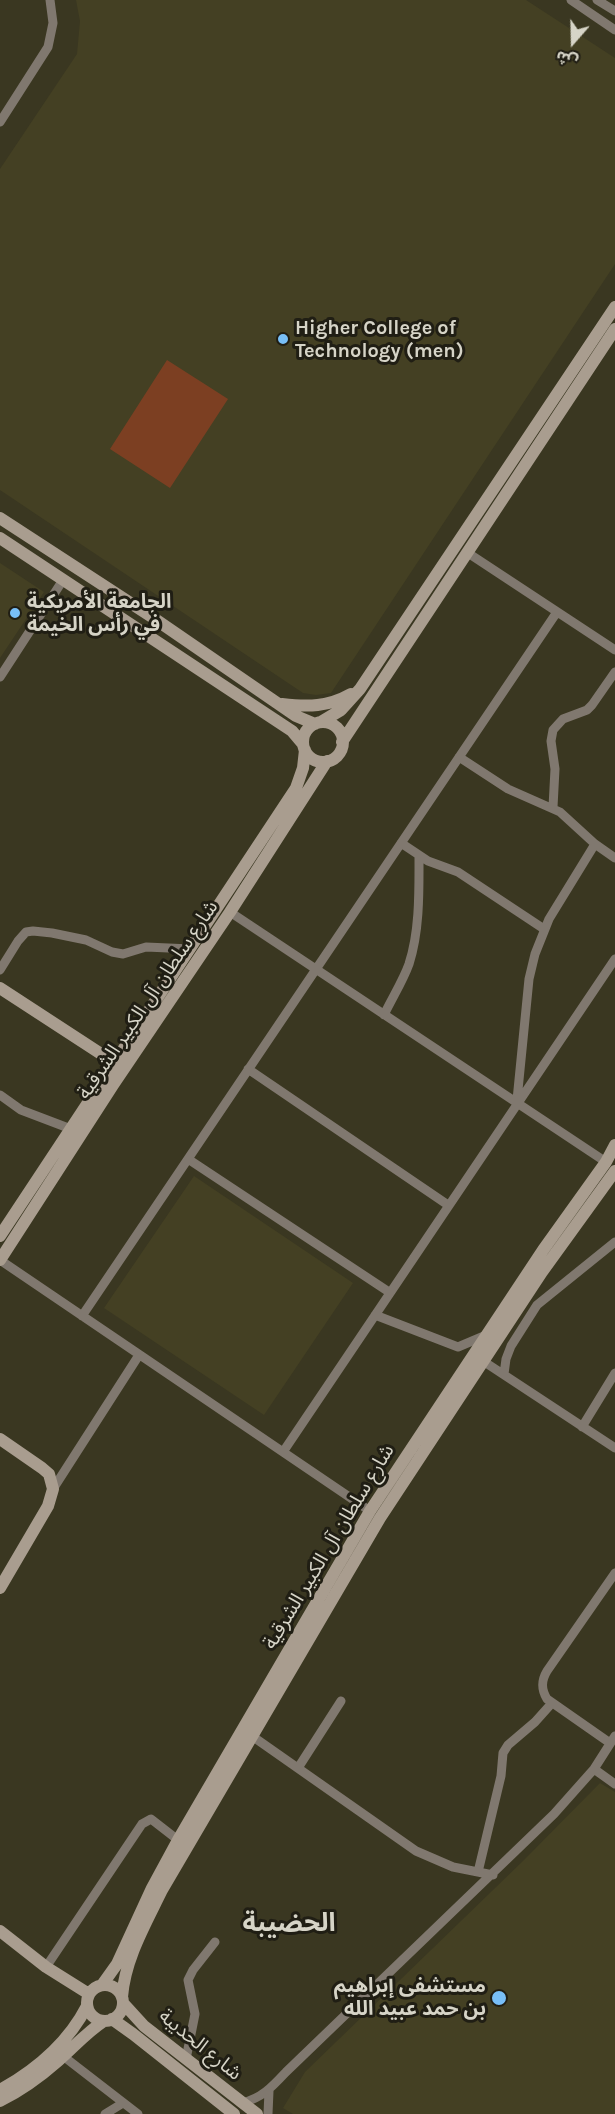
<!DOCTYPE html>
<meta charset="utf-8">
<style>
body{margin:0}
#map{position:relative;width:615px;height:2114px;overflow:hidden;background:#3a3721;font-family:Karla,"Noto Sans Arabic",sans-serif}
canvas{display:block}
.north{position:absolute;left:543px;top:12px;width:60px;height:60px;-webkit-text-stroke:4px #201e14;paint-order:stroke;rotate:200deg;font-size:16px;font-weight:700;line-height:24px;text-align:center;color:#d6d4c7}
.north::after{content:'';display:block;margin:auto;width:21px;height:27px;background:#d6d4c7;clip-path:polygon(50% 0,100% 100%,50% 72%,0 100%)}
</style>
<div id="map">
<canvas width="615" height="2114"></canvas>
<div class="north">ش</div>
</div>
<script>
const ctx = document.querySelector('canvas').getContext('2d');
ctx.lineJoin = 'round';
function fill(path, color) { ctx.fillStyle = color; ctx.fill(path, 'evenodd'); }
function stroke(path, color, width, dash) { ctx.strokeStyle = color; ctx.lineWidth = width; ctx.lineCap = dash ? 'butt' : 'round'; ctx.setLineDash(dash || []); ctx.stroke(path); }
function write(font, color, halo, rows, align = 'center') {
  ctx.font = font + ' Karla,"Noto Sans Arabic",sans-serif'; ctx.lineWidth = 6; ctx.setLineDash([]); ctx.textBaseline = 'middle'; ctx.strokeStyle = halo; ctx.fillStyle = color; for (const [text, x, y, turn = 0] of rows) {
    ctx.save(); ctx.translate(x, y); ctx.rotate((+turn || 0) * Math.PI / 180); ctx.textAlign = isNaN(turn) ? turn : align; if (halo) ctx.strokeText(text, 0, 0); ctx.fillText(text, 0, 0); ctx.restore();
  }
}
fill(new Path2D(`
 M76,0H526L615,58V264L331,693L316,695L303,693L0,490V169L77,54L80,21Z
 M0,563L44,592L0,658Z
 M194,1176L353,1283L264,1415L104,1308Z
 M600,1783L615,1792V2114H293L283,2108L305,2072L524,1860Z`), '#444023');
fill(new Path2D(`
 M167,360L228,399L170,488L110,449Z`), '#7c3f22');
stroke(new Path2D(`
 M571,0L615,30
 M597,0L615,11
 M0,122L48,47L53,23L50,0
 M468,553L615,650
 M0,677L63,580
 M459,757L508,789L560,812L595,844L615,858
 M553,807L555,769L551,741L553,730L563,719L587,710L592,705L615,672
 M401,843L428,861L458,872L544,929
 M230,912L606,1162
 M0,970L18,941L26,932L33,931L52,933L86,940L112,952L123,954L146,947L191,949
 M384,1015C392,998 403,981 409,964C420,930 419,890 419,856
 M248,1069L448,1205
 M0,1095L21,1110L71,1129
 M517,1100L529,979L535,954L549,919L595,844
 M188,1159L389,1292
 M0,1260L370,1511
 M375,1315L458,1347L484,1336
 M82,1316L557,612
 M483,1361L615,1448
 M504,1374L506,1359L511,1346L537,1305L615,1242
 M582,1427L615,1373
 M283,1452L615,959
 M53,1489L139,1355
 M252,1736L416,1851L453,1867L493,1875
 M610,1743L547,1699C541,1689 541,1681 547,1671L615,1573
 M298,1768L341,1701
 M594,1769L615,1784
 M478,1872L501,1776L503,1753L508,1745L535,1722L552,1703
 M46,1967L142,1824L151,1819L178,1840
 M63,2056L138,2114
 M186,2059L195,2014L188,1980L193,1970L215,1942
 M242,2103C262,2098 272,2087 286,2072L554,1814L594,1769L615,1736
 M105,2114L123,2103
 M268,2114L269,2091`), '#80786f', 9);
stroke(new Path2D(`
 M0,518L152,617L296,716L315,724
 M0,538L292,731L303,744
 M282,704C308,707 328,707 351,694
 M321,722L341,710L360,689L615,307
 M303 742a20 20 0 1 1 40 0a20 20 0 1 1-40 0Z
 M342,742L615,329
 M0,988L115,1063
 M0,1236L296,788L303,768L305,750
 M0,1260L113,1085L230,912L327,761
 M0,1439L42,1468L49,1474L53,1489L48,1506L0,1588
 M0,1931L46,1967L89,1994
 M102,1985L117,1964L152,1888L178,1840L370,1511L543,1250L606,1162L615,1145
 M87 2003a18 18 0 1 1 36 0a18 18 0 1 1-36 0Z
 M122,1997C125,1959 145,1925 162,1890L380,1518L542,1272L615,1171
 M123,2003L144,2026L257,2114
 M112,2019L133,2034L234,2114
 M0,2090C36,2070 68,2043 87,2006
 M0,2101C20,2091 41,2076 58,2061C74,2047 87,2032 104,2021`), '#a99d8f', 12);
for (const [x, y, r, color] of [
 [283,339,6,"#78bff7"],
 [15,613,6,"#78bff7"],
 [499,1998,8,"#78bff7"]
]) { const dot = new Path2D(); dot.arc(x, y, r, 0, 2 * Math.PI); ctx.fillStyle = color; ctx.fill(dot); stroke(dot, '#201e14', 2); }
write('bold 20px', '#d6d4c7', '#201e14', [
 ["Higher College of",295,328],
 ["Technology (men)",295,351],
 ["الجامعة الأمريكية",27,602],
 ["في رأس الخيمة",27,625],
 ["مستشفى إبراهيم",486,1986,"right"],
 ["بن حمد عبيد الله",486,2009,"right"]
], 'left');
write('20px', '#d6d4c7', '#201e14', [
 ["شارع سلطان آل الكبير الشرقية",148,1000,-56],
 ["شارع سلطان آل الكبير الشرقية",329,1547,-59],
 ["شارع الحديبة",200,2045,39]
]);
write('bold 26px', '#d6d4c7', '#201e14', [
 ["الحضيبة",289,1924]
]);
</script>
